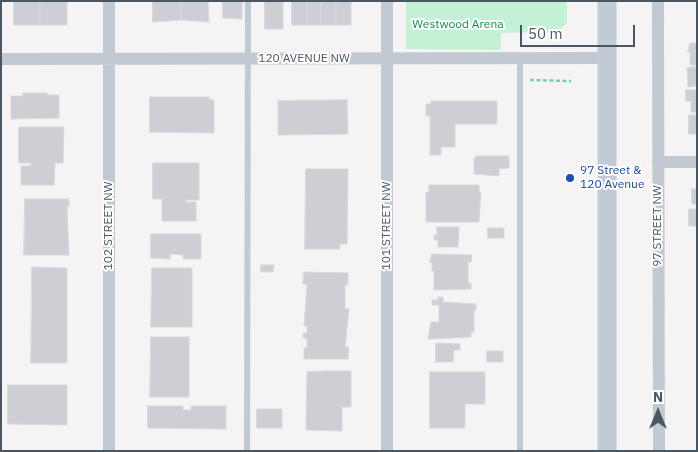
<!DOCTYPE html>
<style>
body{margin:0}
#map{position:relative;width:698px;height:452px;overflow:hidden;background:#f5f3f3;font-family:"IBM Plex Sans",sans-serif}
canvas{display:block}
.frame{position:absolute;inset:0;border:2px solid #4a5661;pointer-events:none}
.north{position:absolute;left:633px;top:387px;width:50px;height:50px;-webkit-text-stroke:4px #fff;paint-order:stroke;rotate:0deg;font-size:14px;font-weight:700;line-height:20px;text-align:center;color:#4a5661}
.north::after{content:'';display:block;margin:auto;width:18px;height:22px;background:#4a5661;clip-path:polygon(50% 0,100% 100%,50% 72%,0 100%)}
.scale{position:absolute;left:520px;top:25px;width:115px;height:22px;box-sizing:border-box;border:2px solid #4a5661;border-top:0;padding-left:6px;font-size:15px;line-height:18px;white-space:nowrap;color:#4a5661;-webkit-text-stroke:4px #fff;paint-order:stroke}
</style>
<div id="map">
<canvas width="698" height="452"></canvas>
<div class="frame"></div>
<div class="north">N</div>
<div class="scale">50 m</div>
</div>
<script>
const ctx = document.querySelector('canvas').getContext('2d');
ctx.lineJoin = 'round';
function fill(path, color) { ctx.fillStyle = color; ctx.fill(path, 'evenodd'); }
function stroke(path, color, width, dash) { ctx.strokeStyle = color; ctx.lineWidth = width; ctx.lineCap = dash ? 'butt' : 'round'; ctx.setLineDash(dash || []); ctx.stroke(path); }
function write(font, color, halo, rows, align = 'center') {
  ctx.font = font + ' "IBM Plex Sans",sans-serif'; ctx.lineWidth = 4; ctx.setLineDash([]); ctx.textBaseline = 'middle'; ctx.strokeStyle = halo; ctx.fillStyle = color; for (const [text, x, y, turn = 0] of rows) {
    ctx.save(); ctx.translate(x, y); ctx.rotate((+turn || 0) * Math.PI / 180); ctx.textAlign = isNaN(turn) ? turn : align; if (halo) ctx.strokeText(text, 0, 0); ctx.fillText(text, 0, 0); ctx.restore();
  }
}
fill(new Path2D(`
 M406,1H567V23L557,32L501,33V50L406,49Z`), '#c3f1d5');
const building = new Path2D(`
 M14,1H40V25H14Z
 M40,1H67V25H40Z
 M153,1H181V20L153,22Z
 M181,1H208L209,22L181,20Z
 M223,1H242V19L223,18Z
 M265,1H283V29H265Z
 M292,1H307V25H292Z
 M307,1H321V25H307Z
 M321,1H336V25H321Z
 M336,1H351V25H336Z
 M690,43H697V65H690V52H688Z
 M697,67V86L688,87L687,68Z
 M686,90H697V112H691V101H686Z
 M23,93H47V95H59V118L11,119V96H23Z
 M150,97H209V99L214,100V133L150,132Z
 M347,100L348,134L278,135V101Z
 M431,101H497V124H455V147H441V155H430V116H426V104H431Z
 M689,115H697V134H689Z
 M19,127H64L63,163H55L54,185H21V166H31V163H19Z
 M478,156H509V168L499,169V176L474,174V158Z
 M153,163H199V200H186V202H196V221H162V199H153Z
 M306,169H348L347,244H340V249H305Z
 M429,185H479V192H481L479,222H426V192H429Z
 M692,189H697V204H692Z
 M25,199H69V206H67L69,255H24Z
 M689,209H697V226H689Z
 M437,227H459L458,247H438V240H434V235H437Z
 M488,228H504V238H488Z
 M151,234H201V259H183V255L170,254V259L151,258Z
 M432,254L472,255L471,262H468V283H471V289L434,290V271H432V262H430Z
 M261,265H274L273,272H261Z
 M32,267L67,268V363H31Z
 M152,268H192V327H151Z
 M304,272L348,273V285H345V309H349L345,347H349L348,359H304V348H307V338H303V333H307V326H304L307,285L303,284Z
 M438,297H443V302L476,304V310H474V332H471V337L428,339L431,322H439V305H432V300H438Z
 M151,337H189V397H150Z
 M436,343L460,344V350H454L453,362H436Z
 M487,351H503V362H487Z
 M325,371H351V407H342V431L306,430L307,372Z
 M430,372H485V404H465V428H430Z
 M8,385H67V425L8,424Z
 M148,406H183V410H191V406H226V429L148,428Z
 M257,409H282V428H257Z`);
fill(building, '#cdcfd5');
stroke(building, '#d7d9de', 1);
stroke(new Path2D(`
 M530,80L571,81`), '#7ad0a6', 2.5, [4, 2.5]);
stroke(new Path2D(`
 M247,451L248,1
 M520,451V59`), '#c1cad2', 6);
stroke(new Path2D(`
 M387,1V451
 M658,1L659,451
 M1,59L607,58
 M658,162H697
 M109,451V1`), '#c1cad2', 12);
stroke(new Path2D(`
 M607,451V1`), '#c1cbd6', 19);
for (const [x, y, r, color] of [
 [570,178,5,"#1a4fb4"]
]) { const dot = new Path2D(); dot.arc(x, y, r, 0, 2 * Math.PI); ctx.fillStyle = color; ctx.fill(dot); stroke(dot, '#fff', 2); }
write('12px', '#17864f', '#fff', [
 ["Westwood Arena",458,25]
]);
write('12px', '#4a5661', '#fff', [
 ["120 AVENUE NW",304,59],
 ["102 STREET NW",109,226,-90],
 ["101 STREET NW",387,226,-90],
 ["97 STREET NW",658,226,-90]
]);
write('12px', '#164399', '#fff', [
 ["97 Street &",580,171],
 ["120 Avenue",580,185]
], 'left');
</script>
